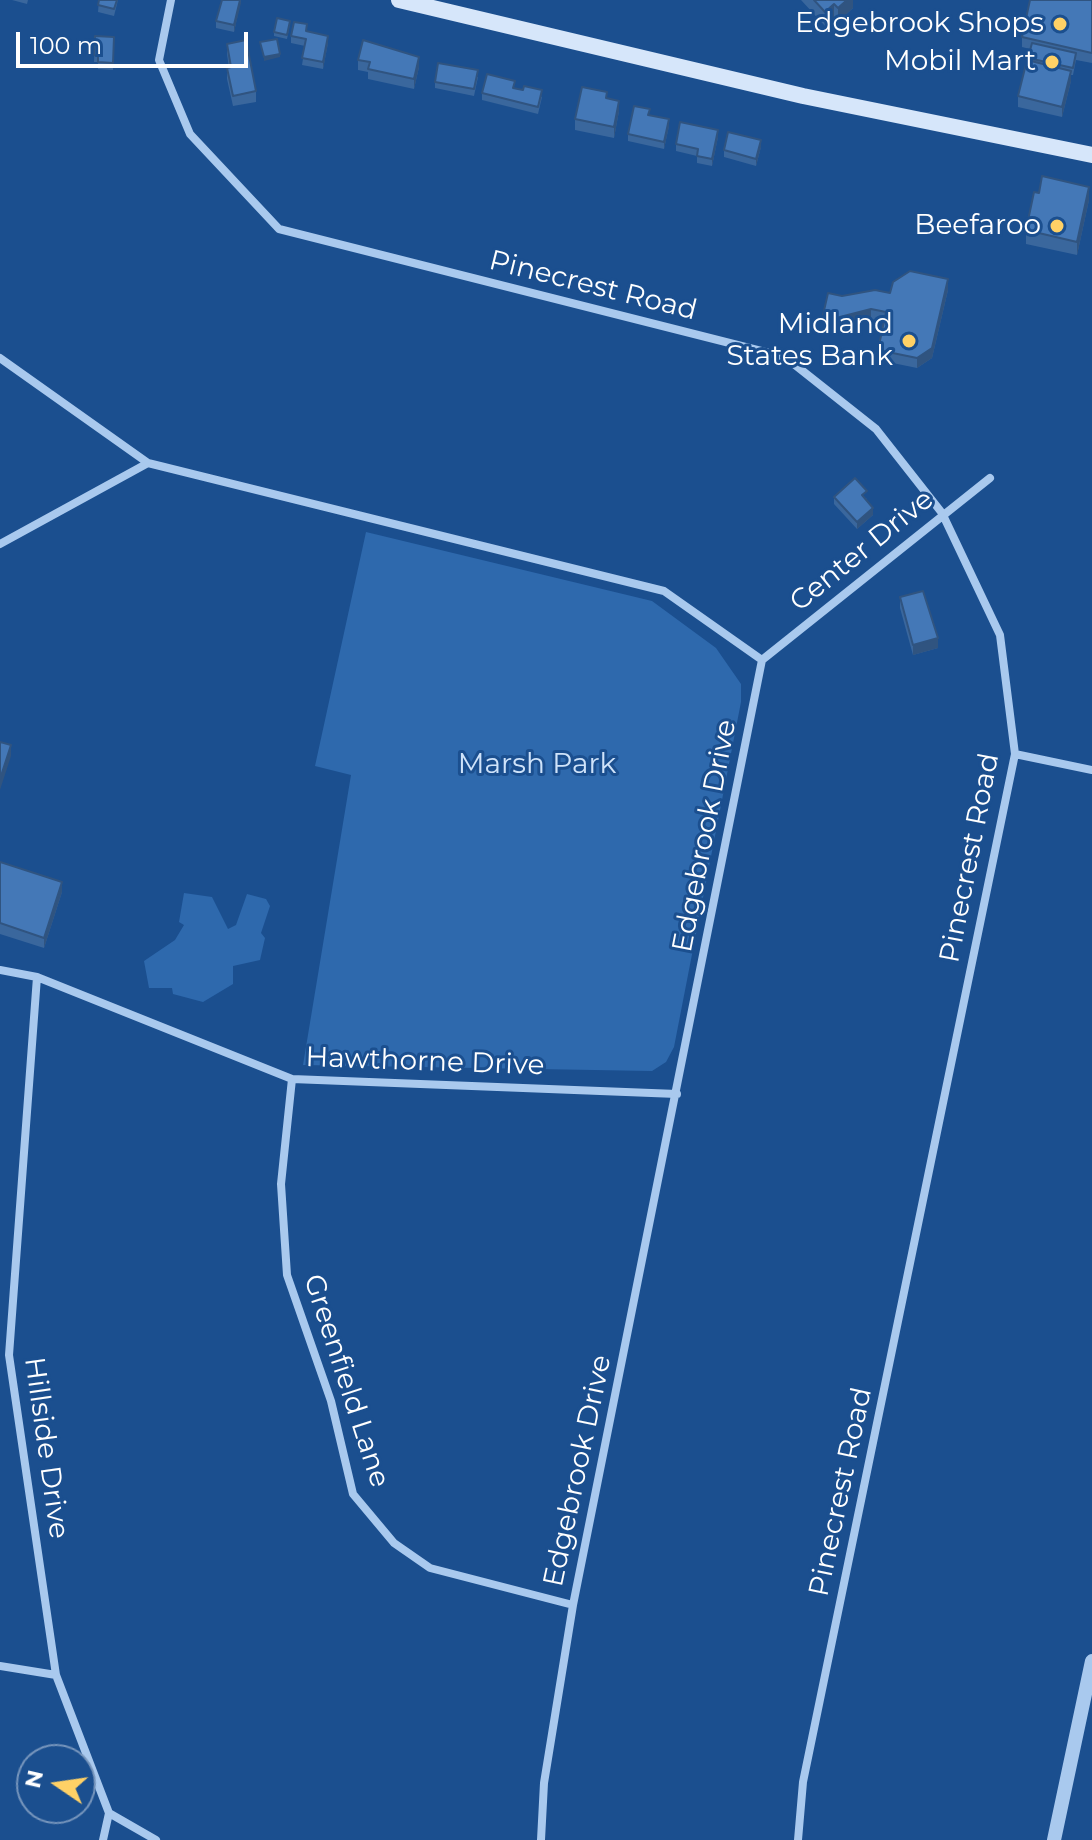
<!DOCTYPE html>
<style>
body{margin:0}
#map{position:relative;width:1092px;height:1840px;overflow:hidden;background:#1b4f8f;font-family:Montserrat,sans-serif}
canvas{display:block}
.north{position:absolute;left:16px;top:1744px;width:80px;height:80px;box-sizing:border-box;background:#1b4f8f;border:2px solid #7695bc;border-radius:50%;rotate:283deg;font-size:22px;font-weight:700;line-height:32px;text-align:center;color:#fff}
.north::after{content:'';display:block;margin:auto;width:28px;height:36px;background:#ffd166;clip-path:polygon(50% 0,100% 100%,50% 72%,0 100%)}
.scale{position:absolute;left:16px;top:32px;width:232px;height:36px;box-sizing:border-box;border:4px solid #fff;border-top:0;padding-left:10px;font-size:24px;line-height:28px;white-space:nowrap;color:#fff;-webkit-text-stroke:6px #1b4f8f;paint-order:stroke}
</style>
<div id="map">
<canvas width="1092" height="1840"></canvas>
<div class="north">N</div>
<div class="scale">100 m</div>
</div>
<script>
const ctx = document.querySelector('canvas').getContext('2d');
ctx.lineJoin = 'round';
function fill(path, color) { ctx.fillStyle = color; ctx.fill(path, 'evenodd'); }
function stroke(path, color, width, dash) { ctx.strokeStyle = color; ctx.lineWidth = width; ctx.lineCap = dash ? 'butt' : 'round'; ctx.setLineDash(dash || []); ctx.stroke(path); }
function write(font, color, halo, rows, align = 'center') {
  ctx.font = font + ' Montserrat,sans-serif'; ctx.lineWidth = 6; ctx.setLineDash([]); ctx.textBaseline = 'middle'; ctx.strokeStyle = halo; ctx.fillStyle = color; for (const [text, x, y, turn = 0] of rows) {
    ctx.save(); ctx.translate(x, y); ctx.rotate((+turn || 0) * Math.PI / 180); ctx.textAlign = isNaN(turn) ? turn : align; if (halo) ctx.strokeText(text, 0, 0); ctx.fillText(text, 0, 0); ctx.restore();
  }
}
fill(new Path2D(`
 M366,532L652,601L716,648L741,684V702L674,1047L666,1062L652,1071L303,1065L351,775L315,766Z
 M184,893L212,897L228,929L236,925L247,894L266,899L270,906L261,933L265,938L260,960L233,966V984L203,1002L173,994L172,988H149L144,961L175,940L184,925L179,922Z`), '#2e69ad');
stroke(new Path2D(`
 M171,0L159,60L190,134L279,229L785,357L876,429L942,513L1000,635L1015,754L803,1782L798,1840
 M0,358L148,463L664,591L762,660
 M0,544L148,463
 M762,660L990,478
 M1015,754L1092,770
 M0,970L37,977L292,1079L677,1094
 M37,977L9,1355L56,1675L109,1813L156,1840
 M292,1079L281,1184L287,1275L331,1401L353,1494L394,1543L430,1568L573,1605
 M0,1666L56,1675
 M103,1840L109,1813
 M541,1840L544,1783L573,1605L762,660`), '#a9c9ee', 8);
stroke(new Path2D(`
 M1054,1840L1092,1661`), '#a9c9ee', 14);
stroke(new Path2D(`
 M399,0L803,96L1092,155`), '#d6e6fa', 16);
fill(new Path2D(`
 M12,0H28L27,4Z
 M99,0H118L114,16L98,12Z
 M241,0L234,32L216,28V21Z
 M801,0H853V8L838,22L834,18L825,26Z
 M1092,0V63L1076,60L1073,75H1071V81L1062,117L1018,107V96L1030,49L1022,47V37Z
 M290,24L287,39L274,36V32Z
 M307,32L328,43L323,69L302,65L305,46L291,43V36Z
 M95,36L114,37L113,70L98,69V62H94Z
 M227,44L256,91V102L233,106L227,79V68H229L227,54Z
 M358,60L419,67L414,89L368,79V72L358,70Z
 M478,77L474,96L435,88V82Z
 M515,88L542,97L538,114L482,100V93Z
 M607,98L619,111L614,138L575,130V119Z
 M650,115L669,126L664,149L628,141V134Z
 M718,137L712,166L697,163V156L676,151V144Z
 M761,147L756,166L724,157V150Z
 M1089,200L1077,255L1026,244V230Z
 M948,290L932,358L917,368L878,360V350L884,322L871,319L836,328L823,325V315L842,296Z
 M834,497L867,498L865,499L873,515L857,529L834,504Z
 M900,597L938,648L913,655L900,608Z
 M0,862L62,892L44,948L0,934Z`), '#3a679d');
fill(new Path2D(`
 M240,0L241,3L234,32V25Z
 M847,0H853V8L838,22V8Z
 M834,4V18L825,26V12Z
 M328,36V43L323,69V62Z
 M280,54V57L264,61V57Z
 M419,57V67L414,89V79Z
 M1071,71V81L1062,117V107Z
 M619,101V111L614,138V127Z
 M669,119V126L664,149V142Z
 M718,130V137L712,166V159Z
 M761,140V147L756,166V159Z
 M1089,187V200L1077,255V242Z
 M948,279V290L932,358L917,368V358Z
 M871,309V319L836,328V318Z
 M873,508V515L857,529V522Z
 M938,638V648L913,655V645Z
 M11,745V756L0,790V779Z
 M62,882V892L44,948V938Z`), '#305480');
const building = new Path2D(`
 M99,0H117L114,9L98,5Z
 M222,0H240L234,25L216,21Z
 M814,0H847L838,8L834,4L825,12Z
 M1030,0H1092V53L1022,37Z
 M277,18L290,21L287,35L274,32Z
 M294,22L307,24L306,31L328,36L323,62L302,58L306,39L291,36Z
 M95,36L114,37L113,63L98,62V56L94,55Z
 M277,39L280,54L264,57L260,42Z
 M246,40L256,91L233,96L227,68L231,67L227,44Z
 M363,40L419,57L414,79L368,69L370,62L358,60Z
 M1032,43L1076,53L1073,68L1028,58Z
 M1027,60L1071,71L1062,107L1018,96Z
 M438,63L478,70L474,89L435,82Z
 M487,74L515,81L513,88L523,90L524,86L542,90L538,107L482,93Z
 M582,87L607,92L606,98L619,101L614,127L575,119Z
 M634,106L650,109L648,115L669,119L664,142L628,134Z
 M680,122L718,130L712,159L697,156L698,149L676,144Z
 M728,132L761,140L756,159L724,150Z
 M1042,176L1089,187L1077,242L1026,230L1034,192L1039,193Z
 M910,271L948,279L932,348L917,358L878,350L886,312L871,309L836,318L823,315L828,293L842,296L875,290L890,293L893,282Z
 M855,478L867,491L862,495L873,508L857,522L834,497Z
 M923,591L938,638L913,645L900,597Z
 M0,742L11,745L0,779Z
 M0,862L62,882L44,938L0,923Z`);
fill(building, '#4478b7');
stroke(building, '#305480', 2);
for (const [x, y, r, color] of [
 [1060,24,8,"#ffd166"],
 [1052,62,8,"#ffd166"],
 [1057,226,8,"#ffd166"],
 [909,341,8,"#ffd166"]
]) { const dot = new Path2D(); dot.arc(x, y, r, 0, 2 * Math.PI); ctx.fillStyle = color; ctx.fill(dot); stroke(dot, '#1b4f8f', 3); }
write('28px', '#fff', '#1b4f8f', [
 ["Edgebrook Shops",1044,24],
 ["Mobil Mart",1036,62],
 ["Beefaroo",1041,226],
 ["Midland",893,325],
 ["States Bank",893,357]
], 'right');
write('28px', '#fff', '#1b4f8f', [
 ["Pinecrest Road",593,286,14],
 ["Center Drive",862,551,-39],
 ["Edgebrook Drive",705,836,-79],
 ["Pinecrest Road",970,858,-79],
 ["Hawthorne Drive",425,1062,2],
 ["Greenfield Lane",346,1381,72],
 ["Hillside Drive",46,1448,82],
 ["Edgebrook Drive",578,1471,-78],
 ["Pinecrest Road",841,1492,-78]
]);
write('28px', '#cfe3fa', '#1b4f8f', [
 ["Marsh Park",537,765]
]);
</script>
